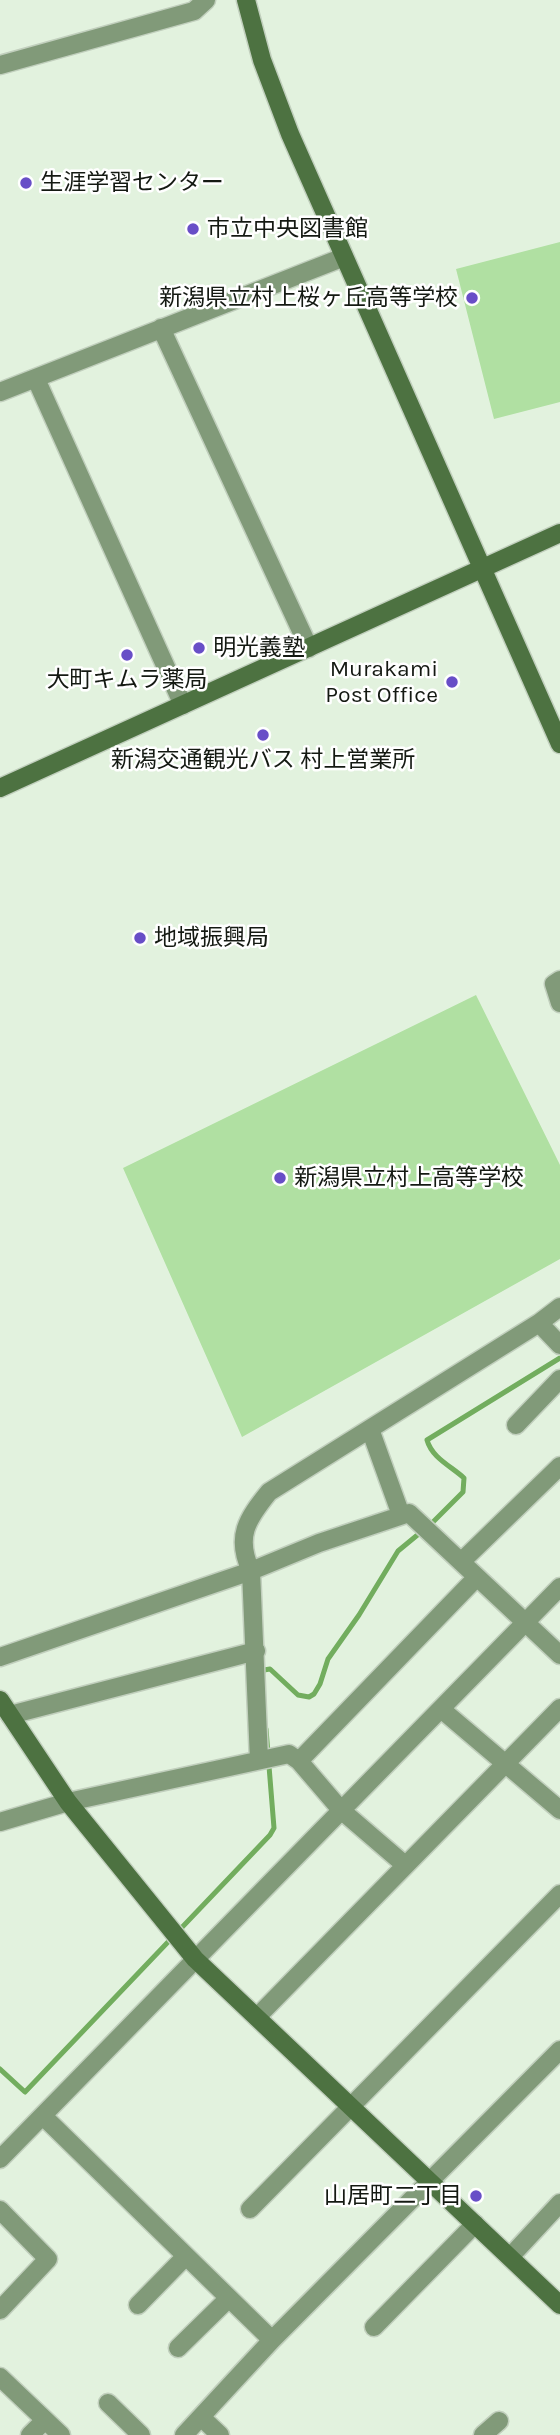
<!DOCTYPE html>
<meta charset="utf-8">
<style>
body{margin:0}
canvas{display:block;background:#e2f2de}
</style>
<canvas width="560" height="2435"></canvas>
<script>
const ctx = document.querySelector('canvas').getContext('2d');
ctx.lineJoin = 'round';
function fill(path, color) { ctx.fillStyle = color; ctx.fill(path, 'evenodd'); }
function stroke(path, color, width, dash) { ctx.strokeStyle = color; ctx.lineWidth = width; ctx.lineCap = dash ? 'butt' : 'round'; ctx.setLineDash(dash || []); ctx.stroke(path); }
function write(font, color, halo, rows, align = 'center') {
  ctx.font = font + ' Karla,"Noto Sans JP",sans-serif'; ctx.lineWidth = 5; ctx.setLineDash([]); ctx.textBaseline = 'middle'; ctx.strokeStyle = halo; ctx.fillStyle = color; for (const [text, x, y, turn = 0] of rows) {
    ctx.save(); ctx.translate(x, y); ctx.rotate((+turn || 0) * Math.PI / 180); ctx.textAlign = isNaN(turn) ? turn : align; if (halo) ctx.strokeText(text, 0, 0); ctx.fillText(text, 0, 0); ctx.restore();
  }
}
fill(new Path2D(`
 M560,242V402L494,419L456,269Z
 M476,995L560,1165V1259L242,1437L123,1168Z`), '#b0e0a2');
stroke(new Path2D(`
 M262,1675L264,1670L270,1669L298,1695L309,1697L314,1694L320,1684L328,1659L359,1615L398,1551L432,1523L463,1492L464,1478C451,1466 432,1458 427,1440L560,1358
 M0,2069L25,2092L270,1835L274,1828L266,1729`), '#72ad5e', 5);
const street = new Path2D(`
 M0,65L194,11L206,0
 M161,328L309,648
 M36,379L183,705
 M0,392L344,257
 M560,980L554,984L560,1003
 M539,1323L560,1345
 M516,1425L560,1379
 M370,1429L401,1515
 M461,1562L560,1466
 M0,1657L251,1571L319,1543L409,1513L560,1655
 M441,1709L560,1810
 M10,1715L256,1651
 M259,1760L251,1571C235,1537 247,1519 269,1492L539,1323L560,1307
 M299,1761L477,1577
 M0,1822L68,1802L289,1754L299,1761L341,1810L405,1865
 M257,2017L560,1708
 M43,2116L272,2340
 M0,2159L560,1587
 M250,2209L560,1894
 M0,2210L48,2259L0,2310
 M510,2257L560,2203
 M138,2305L186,2256
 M374,2327L475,2224
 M178,2348L229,2298
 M0,2377L61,2435
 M108,2403L141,2435
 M201,2417L220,2435
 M30,2435L45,2420
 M184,2435L272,2340L560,2050
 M483,2435L499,2421`);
const secondary = new Path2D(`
 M246,0L262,60L290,134L560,744
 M0,788L560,533
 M0,1700L68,1802L195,1959L560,2305`);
stroke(street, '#c1cfbd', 21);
stroke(secondary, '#c1cfbd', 21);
stroke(street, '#819a79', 18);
stroke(secondary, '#4d7241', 18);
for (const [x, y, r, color] of [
 [26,183,7,"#684ec7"],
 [193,229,7,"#684ec7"],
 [472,298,7,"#684ec7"],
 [199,648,7,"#684ec7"],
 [127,655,7,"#684ec7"],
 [452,682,7,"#684ec7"],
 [263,735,7,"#684ec7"],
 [140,938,7,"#684ec7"],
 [280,1178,7,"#684ec7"],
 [476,2196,7,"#684ec7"]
]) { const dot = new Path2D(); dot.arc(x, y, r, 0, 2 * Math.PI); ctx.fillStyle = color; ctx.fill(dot); stroke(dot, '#fff', 2.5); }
write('23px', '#141912', '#fff', [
 ["生涯学習センター",40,183],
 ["市立中央図書館",207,229],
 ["新潟県立村上桜ヶ丘高等学校",458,298,"right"],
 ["明光義塾",213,648],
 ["Murakami",438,669,"right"],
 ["Post Office",438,695,"right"],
 ["大町キムラ薬局",127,680,"center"],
 ["新潟交通観光バス 村上営業所",263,760,"center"],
 ["地域振興局",154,938],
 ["新潟県立村上高等学校",294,1178],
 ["山居町二丁目",462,2196,"right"]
], 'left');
</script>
